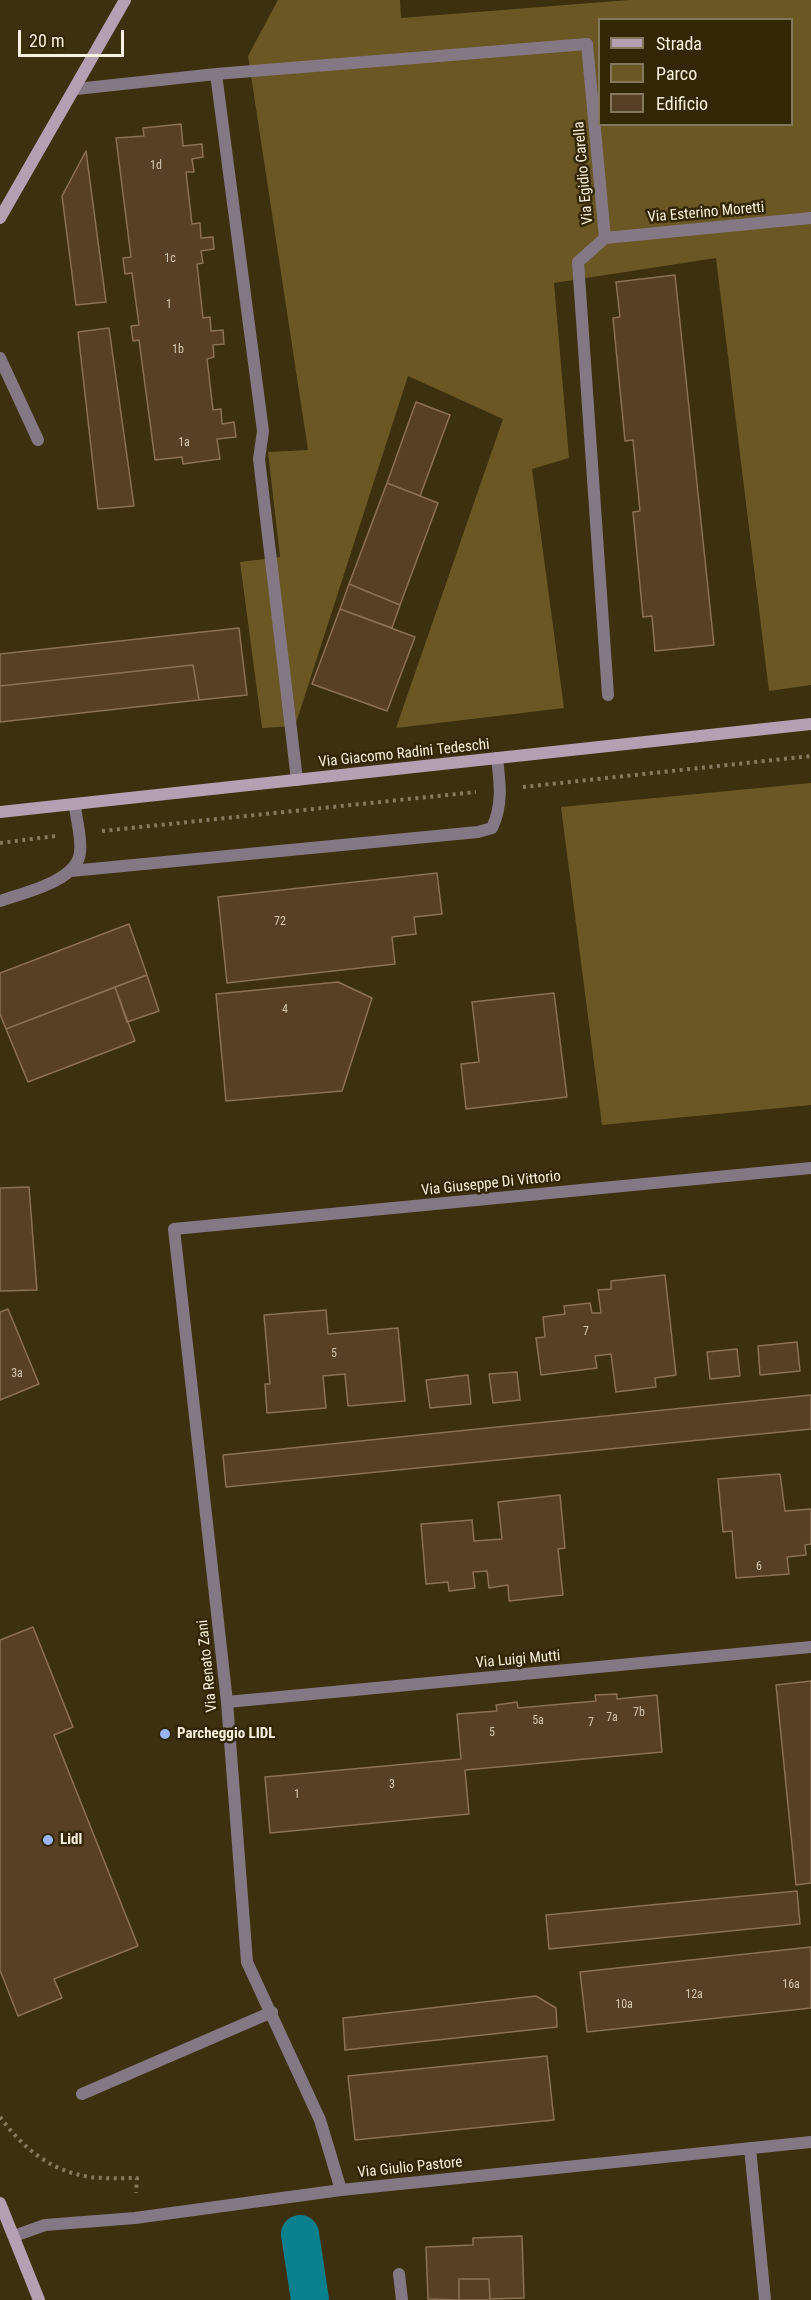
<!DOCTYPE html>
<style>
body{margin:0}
#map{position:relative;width:811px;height:2300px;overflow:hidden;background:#3d300e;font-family:"Roboto Condensed",sans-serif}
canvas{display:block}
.legend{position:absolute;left:598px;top:18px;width:195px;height:108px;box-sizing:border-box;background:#332603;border:2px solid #83785b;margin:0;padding:8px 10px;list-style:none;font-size:18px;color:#faf2df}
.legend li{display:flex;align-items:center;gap:12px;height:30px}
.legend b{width:30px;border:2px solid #83785b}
.scale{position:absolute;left:18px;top:30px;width:106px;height:27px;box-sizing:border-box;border:3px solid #faf2df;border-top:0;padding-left:8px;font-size:18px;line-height:21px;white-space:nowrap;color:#faf2df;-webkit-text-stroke:4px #332603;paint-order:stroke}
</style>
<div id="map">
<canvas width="811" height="2300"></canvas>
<ul class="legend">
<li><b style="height:8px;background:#b5a0b3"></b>Strada</li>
<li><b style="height:16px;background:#6a5724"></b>Parco</li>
<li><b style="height:16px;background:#584025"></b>Edificio</li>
</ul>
<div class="scale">20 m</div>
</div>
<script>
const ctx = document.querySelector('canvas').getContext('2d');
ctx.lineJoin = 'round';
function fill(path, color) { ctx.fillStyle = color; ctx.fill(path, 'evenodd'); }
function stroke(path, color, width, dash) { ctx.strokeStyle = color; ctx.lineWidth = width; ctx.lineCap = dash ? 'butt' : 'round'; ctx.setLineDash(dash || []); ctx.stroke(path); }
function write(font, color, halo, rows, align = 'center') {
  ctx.font = font + ' "Roboto Condensed",sans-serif'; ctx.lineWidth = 5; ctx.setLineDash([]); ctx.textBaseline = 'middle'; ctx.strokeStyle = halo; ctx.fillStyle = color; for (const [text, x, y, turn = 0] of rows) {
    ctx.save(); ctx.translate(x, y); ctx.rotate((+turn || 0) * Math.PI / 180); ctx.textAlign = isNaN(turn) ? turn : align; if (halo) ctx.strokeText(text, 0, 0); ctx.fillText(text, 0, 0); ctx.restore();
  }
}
fill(new Path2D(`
 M278,0H400L401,18L629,0H811V685L769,691L716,258L554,283L569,458L532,469L564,708L396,728L503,419L408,376L295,726L262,728L240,562L280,557L268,452L308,450L248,56ZM600,20H792V124H600Z
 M811,783V1105L602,1125L561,807Z`), '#6a5724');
stroke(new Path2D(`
 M300,2234L310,2300`), '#08808e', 38);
const building = new Path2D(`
 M181,124L183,146L202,144L203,157L192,159L194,172H186L192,224L200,223L201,238L213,237L214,249L201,251L203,263L197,264L203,318L210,317L211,331L223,330L224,344L213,345L214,357L207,359L213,410L221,409L222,424L234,422L236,437L217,439L220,459L183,464L182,457L155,460L139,340L133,341L131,326L139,325L132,273L125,274L123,258L131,257L116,138L144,136L143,128Z
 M86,151L106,302L76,305L62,196Z
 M675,275L714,645L655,651L652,616L643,617L633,512L640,511L633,440L625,441L613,318L620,317L616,282Z
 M109,328L134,506L98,509L78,332Z
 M416,402L450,415L420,496L387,483Z
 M387,483L438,503L400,605L349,584Z
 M349,584L400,605L392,628L340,609Z
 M340,609L415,637L387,711L312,684Z
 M239,628L247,695L199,700L193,665L0,686V654Z
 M193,665L199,700L0,722V686Z
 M437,873L442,914L414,917L416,934L392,937L395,964L227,983L218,897Z
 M129,924L147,975L6,1029L0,1014V973Z
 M147,975L159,1011L127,1022L115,987Z
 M338,982L372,998L342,1091L226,1101L216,994Z
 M115,987L135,1041L28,1082L6,1029Z
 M554,993L567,1097L466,1109L461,1064L479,1062L472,1002Z
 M29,1187L37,1290L0,1291V1188Z
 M665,1275L676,1375L655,1378L656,1387L616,1392L611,1354L595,1356L597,1368L541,1375L536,1338L545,1337L543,1317L565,1314L564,1306L590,1303L592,1313H601L598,1290L611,1289V1281Z
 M8,1309L39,1384L0,1400V1312Z
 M326,1310L328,1334L398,1328L405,1401L348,1406L345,1374L323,1376L326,1408L267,1413L265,1384H270L264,1315Z
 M797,1342L800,1371L760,1375L758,1346Z
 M737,1349L740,1376L710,1379L707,1352Z
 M517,1372L520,1400L493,1403L489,1374Z
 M468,1375L471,1404L430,1408L426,1380Z
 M811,1395V1429L226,1487L223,1455Z
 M780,1474L785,1511L811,1509V1544L805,1545L806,1555L787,1557L789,1574L736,1578L732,1531L723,1532L718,1479Z
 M560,1495L565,1548L558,1549L563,1595L509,1601L508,1585L489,1588L487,1571L473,1572L475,1588L449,1591L448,1582L426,1584L421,1524L472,1520L474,1541L502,1539L498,1502Z
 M33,1627L73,1727L54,1735L138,1946L54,1979L62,1998L18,2016L0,1970V1640Z
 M811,1681V1883L796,1885L776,1685Z
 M617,1694V1699L657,1695L662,1752L465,1770L469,1814L270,1833L265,1777L461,1759L457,1714L497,1711L496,1705L517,1702L518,1708L596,1701L595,1695Z
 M797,1891L800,1924L549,1949L546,1915Z
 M811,1947V2008L587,2032L580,1972Z
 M536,1996L556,2008L557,2027L345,2050L343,2018Z
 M547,2056L554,2120L355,2140L348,2076Z
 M522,2236L524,2298L490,2299L489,2279H459V2300L428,2299L426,2247L473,2245V2238Z
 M459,2279H489L490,2300H459Z`);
fill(building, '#584025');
stroke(building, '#8c7154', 1.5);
stroke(new Path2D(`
 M523,787L811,756
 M102,831L476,792
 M0,843L56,836
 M0,2117C23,2148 50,2171 90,2177C105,2179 121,2178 137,2178L136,2193`), '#857a5e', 4, [3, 4.5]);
stroke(new Path2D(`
 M71,871L478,832L492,828C503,805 500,783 497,758
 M0,901C23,893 78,881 80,852C82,838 76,820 75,805
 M82,2094L272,2012`), '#857885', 12);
stroke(new Path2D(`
 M216,74L263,431L259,459L297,780
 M76,89L216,74L587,44L605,238
 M605,238L578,262L608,695
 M605,238L811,218
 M0,358L38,440
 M227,1702L811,1647
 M750,2148L765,2300
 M341,2190L320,2120L247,1962L227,1702L174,1229L811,1168
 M14,2236L45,2225L135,2218L341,2190L811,2142
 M399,2274L402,2300`), '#857885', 12);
stroke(new Path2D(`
 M0,218L125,0
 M0,812L811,724
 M0,2203L39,2300`), '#b5a0b3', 12);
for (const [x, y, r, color] of [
 [165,1734,6,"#99b5fd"],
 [48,1840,6,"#99b5fd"]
]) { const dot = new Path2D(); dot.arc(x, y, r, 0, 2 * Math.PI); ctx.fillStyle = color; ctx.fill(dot); stroke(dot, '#332603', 2); }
write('12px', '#d2c6b0', null, [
 ["1d",156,166],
 ["1c",170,259],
 ["1",169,305],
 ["1b",178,350],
 ["1a",184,443],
 ["72",280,922],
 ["4",285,1010],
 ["7",586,1332],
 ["5",334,1354],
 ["3a",17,1374],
 ["6",759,1567],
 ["7b",639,1713],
 ["7a",612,1718],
 ["5a",538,1721],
 ["7",591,1723],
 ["5",492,1733],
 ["3",392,1785],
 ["1",297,1795],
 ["16a",791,1985],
 ["12a",694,1995],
 ["10a",624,2005]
]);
write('15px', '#faf2df', '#332603', [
 ["Via Egidio Carella",584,173,-95],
 ["Via Esterino Moretti",706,213,-5],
 ["Via Giacomo Radini Tedeschi",404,754,-6],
 ["Via Giuseppe Di Vittorio",491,1184,-6],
 ["Via Luigi Mutti",518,1660,-5],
 ["Via Renato Zani",208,1666,-96],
 ["Via Giulio Pastore",410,2168,-6]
]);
write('bold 15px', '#faf2df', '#332603', [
 ["Parcheggio LIDL",177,1734],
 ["Lidl",60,1840]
], 'left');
</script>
